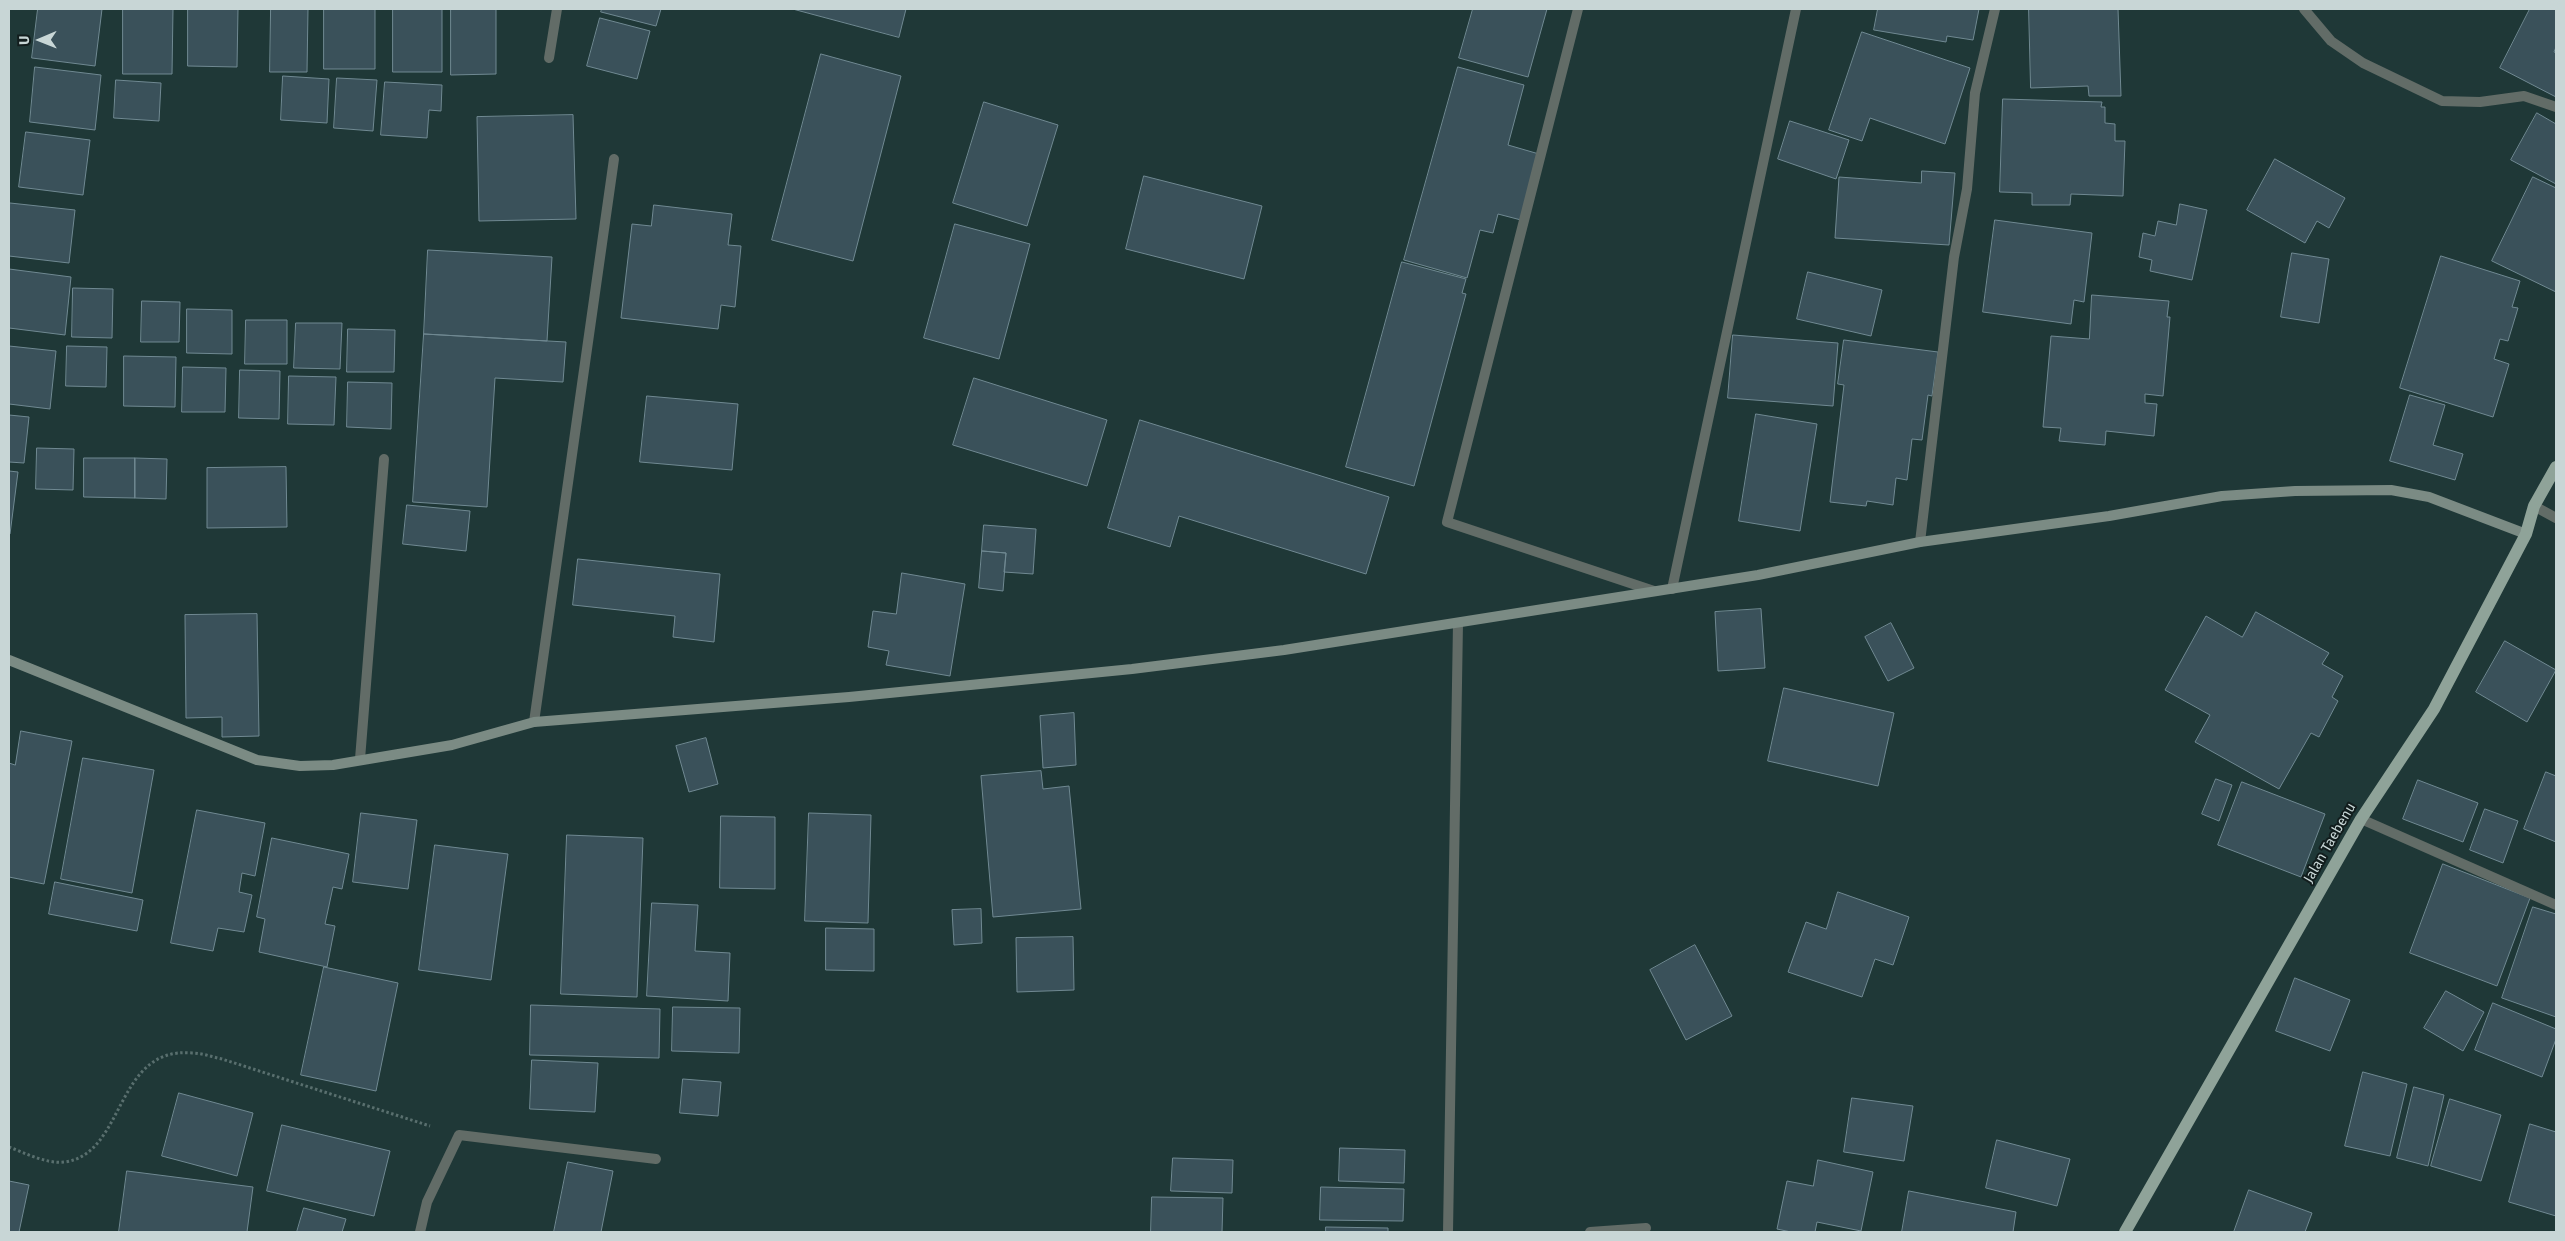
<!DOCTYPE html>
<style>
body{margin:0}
#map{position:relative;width:2565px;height:1241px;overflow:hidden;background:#1f3837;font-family:"Fira Sans",sans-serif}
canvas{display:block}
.frame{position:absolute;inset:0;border:10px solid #c8d6d6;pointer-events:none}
.north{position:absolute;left:15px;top:15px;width:50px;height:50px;-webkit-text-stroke:4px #121d1d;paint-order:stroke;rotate:269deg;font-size:14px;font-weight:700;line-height:20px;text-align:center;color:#c8d6d6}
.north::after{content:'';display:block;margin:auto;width:18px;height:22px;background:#c8d6d6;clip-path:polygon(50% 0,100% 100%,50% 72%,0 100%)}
</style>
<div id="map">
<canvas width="2565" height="1241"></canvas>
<div class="frame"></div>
<div class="north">U</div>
</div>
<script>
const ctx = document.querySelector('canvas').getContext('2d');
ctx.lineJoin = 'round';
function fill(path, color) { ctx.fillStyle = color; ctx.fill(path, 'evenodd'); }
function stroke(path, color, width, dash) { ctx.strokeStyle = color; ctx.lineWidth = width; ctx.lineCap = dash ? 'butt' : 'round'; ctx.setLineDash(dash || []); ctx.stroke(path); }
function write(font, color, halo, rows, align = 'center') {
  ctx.font = font + ' "Fira Sans",sans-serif'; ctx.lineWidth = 4; ctx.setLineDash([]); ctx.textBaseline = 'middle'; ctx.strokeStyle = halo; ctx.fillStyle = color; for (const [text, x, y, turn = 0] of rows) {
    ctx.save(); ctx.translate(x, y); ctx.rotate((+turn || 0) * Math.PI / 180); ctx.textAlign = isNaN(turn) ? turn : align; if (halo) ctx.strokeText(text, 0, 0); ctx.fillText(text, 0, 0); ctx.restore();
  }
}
const building = new Path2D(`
 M38,9H102L95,66L32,58Z
 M123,9H173L172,74H123Z
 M188,9H238L237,67L188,66Z
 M271,9H308L307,72H270Z
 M324,9H375V69H324Z
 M393,9H442V72H393Z
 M451,9H496V74L451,75Z
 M602,9H661L656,26L601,12Z
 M793,9H906L899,37Z
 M1473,9H1547L1528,77L1459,58Z
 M1878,9H1979L1973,40L1947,36L1946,42L1874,30Z
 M2029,9H2118L2121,96H2089L2088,86L2031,88Z
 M2530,9H2556V47L2554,52L2556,53V97L2500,68Z
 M600,18L650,31L637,79L587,66Z
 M1862,32L1970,68L1945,144L1870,118L1862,141L1829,130Z
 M821,54L901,76L853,261L772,240Z
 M35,67L101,75L95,130L30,122Z
 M1458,67L1524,85L1508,145L1539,154L1521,220L1498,214L1493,233L1480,230L1467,278L1404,260Z
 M283,76L329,79L327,123L281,120Z
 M337,78L377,80L373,131L334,128Z
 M116,80L161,83L159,121L114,118Z
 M385,82L442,85L441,111L429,110L427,138L381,135Z
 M2003,99L2102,102L2101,107H2105V123L2115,124V141H2125L2123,196L2071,194L2070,205H2032V193L2000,192Z
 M984,102L1058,125L1027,226L953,203Z
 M2537,113L2556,124V184L2511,160Z
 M573,115L576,219L479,221L477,117Z
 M1790,121L1849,140L1836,179L1778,159Z
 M26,132L90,140L83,195L19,187Z
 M2275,159L2345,198L2329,228L2317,221L2305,243L2247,210Z
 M1922,171L1955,173L1949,245L1835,238L1839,177L1921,183Z
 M1144,176L1262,206L1244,279L1126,249Z
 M2533,177L2556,188V292L2492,261Z
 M10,203L75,210L69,263L9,256Z
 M2180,204L2207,210L2192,280L2150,271L2152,260L2139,257L2143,233L2155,236L2158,221L2176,225Z
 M654,205L732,214L728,245L741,246L735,307L721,305L718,329L621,318L632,224L651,226Z
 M1995,220L2092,233L2084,302L2074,300L2071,324L1983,312Z
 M955,224L1030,244L999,359L924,338Z
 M428,250L552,257L547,341L424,334Z
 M2292,253L2329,259L2319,323L2281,317Z
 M2441,256L2520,281L2512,307L2518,308L2508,341L2500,339L2494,359L2509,364L2493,417L2400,388Z
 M1402,262L1466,279L1462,293L1466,294L1414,486L1346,467Z
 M9,269L71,277L65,335L9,328Z
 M1808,272L1882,290L1871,336L1797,319Z
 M73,288L113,289L112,338L72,337Z
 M2092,295L2169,301L2167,317H2170L2163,396L2145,394V403L2157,404L2154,436L2106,431L2105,445L2059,441L2061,428L2043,427L2051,336L2089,339Z
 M142,301L180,302L179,342H141Z
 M187,309L232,310V354L187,353Z
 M246,320H287V364H245Z
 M296,323H342L340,369L294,368Z
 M348,329L395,330L394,372H347Z
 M424,334L566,342L563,382L495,378L487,507L413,502Z
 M1733,335L1838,343L1833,406L1728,398Z
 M1844,340L1938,352L1932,396L1928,395L1922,440L1912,439L1907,480L1896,478L1893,505L1867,501L1866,506L1830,502L1844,385L1838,384Z
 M9,346L56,351L50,409L9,404Z
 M67,346L107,347L106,387L66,386Z
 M124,356L176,357L175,407L124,406Z
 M183,367L226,368L225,412H182Z
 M240,370L280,371L279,419L239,418Z
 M289,376L336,377L334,425L288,424Z
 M974,378L1107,420L1087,486L953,445Z
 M348,382L392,383L391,429L347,427Z
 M2410,395L2445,405L2433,445L2463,454L2455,480L2390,461Z
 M647,396L738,404L732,470L640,462Z
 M1756,414L1817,424L1800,531L1739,521Z
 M9,415L29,417L24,463L9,462Z
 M1140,420L1389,497L1366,574L1179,516L1170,547L1108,528Z
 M37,448L74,449L73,490L36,489Z
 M84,458H135V498L84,497Z
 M135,458L167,459L166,499L135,498Z
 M286,467L287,527L207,528V468Z
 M9,471L18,472L10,534L9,533Z
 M407,505L470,511L466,551L403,544Z
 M984,525L1036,529L1033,574L1004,572L1006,553L982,551Z
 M982,551L1006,553L1003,591L979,588Z
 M578,559L720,574L714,642L673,637L675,616L573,605Z
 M902,573L965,584L950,676L886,665L889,651L868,647L873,611L896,614Z
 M1761,609L1765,668L1718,671L1715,612Z
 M2256,612L2329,653L2322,664L2343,676L2332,697L2338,701L2319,737L2311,733L2279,789L2195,742L2210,715L2165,690L2206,616L2242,637Z
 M257,614L259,736L222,737V717L186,718L185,615Z
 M1891,623L1914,668L1888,681L1865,637Z
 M2505,641L2556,670L2527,722L2476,692Z
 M1784,688L1894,713L1878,786L1768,761Z
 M1074,713L1076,765L1043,768L1040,716Z
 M21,731L72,741L44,884L9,877V763L15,765Z
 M706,738L718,784L689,792L676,746Z
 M83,758L154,770L132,893L61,879Z
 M1041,771L1043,789L1069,786L1081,909L993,917L981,776Z
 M2546,772L2556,776V842L2524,829Z
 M2216,779L2232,785L2219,821L2202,814Z
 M2418,780L2478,803L2463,842L2403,819Z
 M2242,782L2325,814L2301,877L2218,845Z
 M2485,809L2518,821L2503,863L2470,850Z
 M197,810L265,823L255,876L242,873L239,892L252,895L244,932L218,928L213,951L171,943Z
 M361,813L417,820L408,889L353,882Z
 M809,813L871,815L868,923L805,921Z
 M721,816L775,817V889L720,888Z
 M567,835L643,838L637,997L561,994Z
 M272,838L349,854L342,889L333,887L325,924L335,926L327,967L259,952L265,919L257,917Z
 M435,845L508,854L491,980L419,970Z
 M2443,864L2530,898L2497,986L2410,953Z
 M55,882L143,900L137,931L49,914Z
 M1838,892L1909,917L1893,965L1875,959L1862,997L1788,972L1806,922L1826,929Z
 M652,903L698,905L695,951L730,953L728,1001L647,996Z
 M2533,907L2556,914V1017L2502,998Z
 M981,909L982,943L954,945L952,910Z
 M826,928L874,929V971L826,970Z
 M1073,937L1074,990L1017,992L1016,938Z
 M1695,945L1732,1016L1686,1040L1650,970Z
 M324,967L398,983L376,1091L301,1075Z
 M2295,978L2350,1000L2330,1051L2276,1031Z
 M2446,991L2484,1012L2463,1051L2424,1028Z
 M2493,1003L2556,1029V1039L2542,1077L2475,1050Z
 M531,1005L660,1009L659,1058L530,1055Z
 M673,1007L740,1008L739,1053L672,1051Z
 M532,1060L598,1063L595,1112L530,1109Z
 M2363,1072L2407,1084L2390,1156L2345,1146Z
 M683,1079L721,1082L718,1116L680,1113Z
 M2414,1087L2444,1095L2428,1166L2397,1158Z
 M179,1093L253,1113L237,1176L162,1156Z
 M1852,1098L1913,1106L1904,1161L1844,1152Z
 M2450,1099L2501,1115L2481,1181L2431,1166Z
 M2530,1124L2556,1132V1216L2509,1202Z
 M282,1125L390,1151L374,1216L267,1191Z
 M1997,1140L2070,1159L2057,1206L1986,1188Z
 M1340,1148L1405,1150L1404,1183L1339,1181Z
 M1173,1158L1233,1160L1232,1193L1171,1191Z
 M1818,1160L1873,1172L1861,1231L1817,1222L1815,1232H1791L1777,1229L1787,1181L1813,1186Z
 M568,1162L613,1171L601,1232H554Z
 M127,1171L253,1187L247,1232H119Z
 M9,1181L29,1185L19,1232H9Z
 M1321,1187L1404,1189L1403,1221L1320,1220Z
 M2249,1190L2312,1213L2305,1232H2234Z
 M1909,1191L2016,1212L2013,1232H1902Z
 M1152,1197L1223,1198L1222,1232H1151Z
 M304,1208L346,1219L342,1232H297Z
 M1326,1227L1388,1228V1232H1326Z`);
fill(building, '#3a515a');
stroke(building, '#708992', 1);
stroke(new Path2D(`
 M9,1147C25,1153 46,1164 64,1162C126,1155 114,1046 192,1053C202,1053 212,1057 222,1059L430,1126`), '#596f6e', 3, [2.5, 2.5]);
stroke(new Path2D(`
 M1578,9L1447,522L1654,591`), '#626c67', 10);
stroke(new Path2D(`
 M2304,9L2331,41L2363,63L2442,101L2480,102L2524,96L2556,107
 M549,58L557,9
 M2534,506L2556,518
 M1920,542L1954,257L1967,189L1975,93L1995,9
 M1672,589L1796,9
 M534,722L614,159
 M360,759L384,459
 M2361,819L2556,905
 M420,1232L427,1202L459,1135L656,1159
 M1448,1232L1458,623
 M1590,1232L1646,1228`), '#626c67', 10);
stroke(new Path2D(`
 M9,660L257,760L300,766L333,765L452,745L534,722L849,697L1132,669L1284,650L1758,575L1920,542L2109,516L2222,496L2295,491L2391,490L2429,497L2526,534`), '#7b8b84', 10);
stroke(new Path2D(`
 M2125,1232L2361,819L2434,709L2526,534L2534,506L2556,467`), '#8fa399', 12);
write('14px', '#c8d6d6', '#121d1d', [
 ["Jalan Taebenu",2330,843,-60]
]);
</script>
